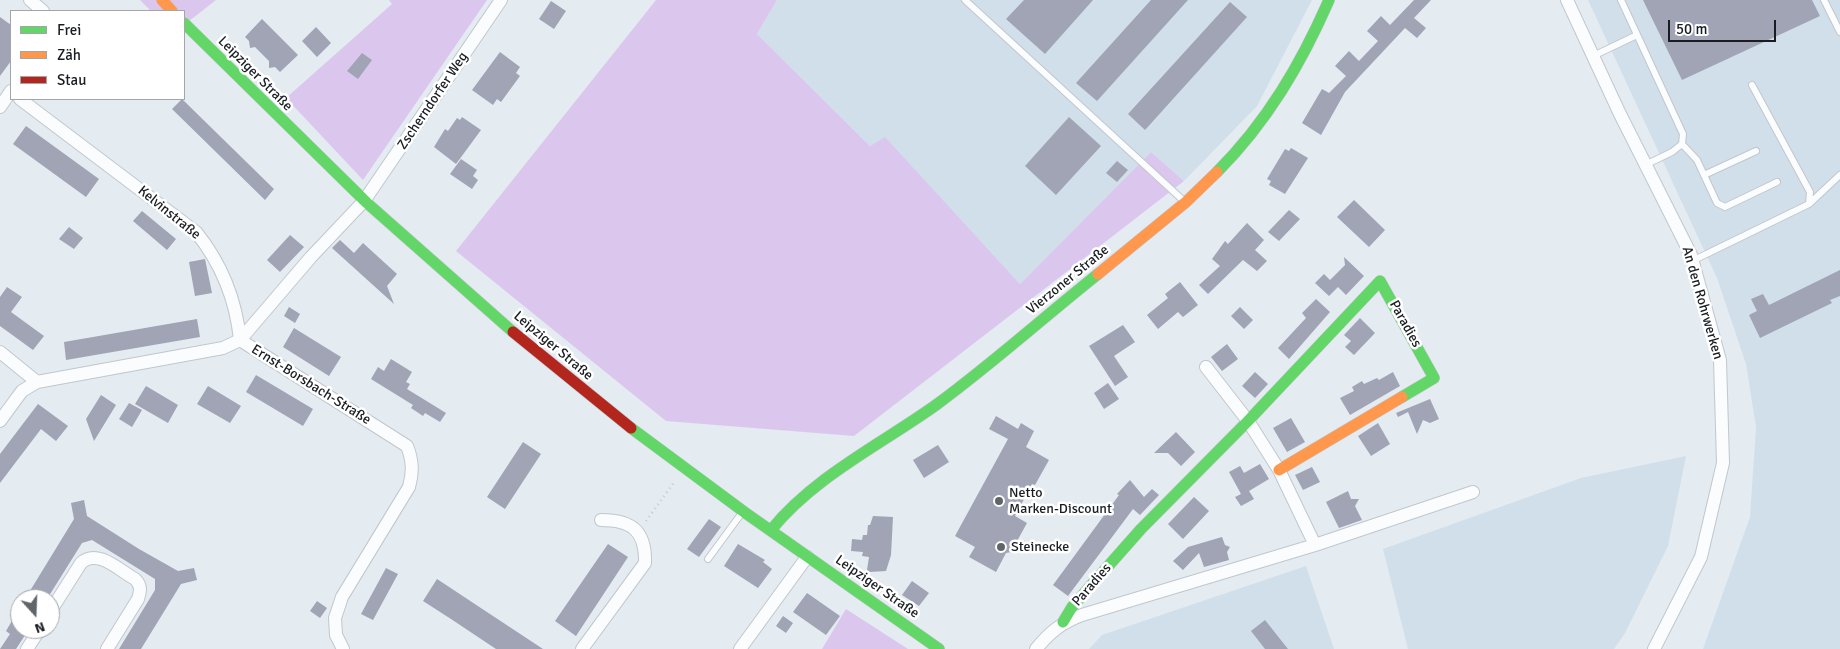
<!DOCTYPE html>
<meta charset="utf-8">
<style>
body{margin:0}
#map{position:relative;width:1840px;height:649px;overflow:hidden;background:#e4ebf1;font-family:Signika,sans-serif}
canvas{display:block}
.legend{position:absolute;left:10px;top:10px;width:175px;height:90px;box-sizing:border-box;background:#fff;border:1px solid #a3a5a6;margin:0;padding:6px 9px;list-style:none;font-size:15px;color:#191d21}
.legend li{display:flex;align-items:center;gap:10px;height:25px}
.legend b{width:25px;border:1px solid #a3a5a6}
.north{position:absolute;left:10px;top:589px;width:50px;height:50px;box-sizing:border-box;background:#fff;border:1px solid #a3a5a6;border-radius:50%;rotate:160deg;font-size:14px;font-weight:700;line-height:20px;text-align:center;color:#191d21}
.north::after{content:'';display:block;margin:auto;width:18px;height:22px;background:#60656a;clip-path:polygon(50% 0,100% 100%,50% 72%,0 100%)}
.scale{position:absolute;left:1668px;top:20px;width:108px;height:22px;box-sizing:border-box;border:2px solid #191d21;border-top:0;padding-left:6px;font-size:15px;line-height:18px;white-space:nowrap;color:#191d21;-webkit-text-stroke:4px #fff;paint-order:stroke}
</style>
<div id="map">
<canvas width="1840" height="649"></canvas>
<ul class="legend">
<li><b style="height:6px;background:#63d668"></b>Frei</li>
<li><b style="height:6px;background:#ff974d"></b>Zäh</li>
<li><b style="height:6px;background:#b3261e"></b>Stau</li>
</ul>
<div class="north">N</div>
<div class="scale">50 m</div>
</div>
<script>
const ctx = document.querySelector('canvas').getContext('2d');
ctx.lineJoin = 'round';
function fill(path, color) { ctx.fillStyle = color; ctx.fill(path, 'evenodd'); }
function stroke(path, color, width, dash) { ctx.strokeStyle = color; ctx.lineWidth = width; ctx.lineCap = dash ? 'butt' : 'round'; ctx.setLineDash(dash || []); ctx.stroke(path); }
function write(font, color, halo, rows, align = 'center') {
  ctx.font = font + ' Signika,sans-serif'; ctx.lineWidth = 5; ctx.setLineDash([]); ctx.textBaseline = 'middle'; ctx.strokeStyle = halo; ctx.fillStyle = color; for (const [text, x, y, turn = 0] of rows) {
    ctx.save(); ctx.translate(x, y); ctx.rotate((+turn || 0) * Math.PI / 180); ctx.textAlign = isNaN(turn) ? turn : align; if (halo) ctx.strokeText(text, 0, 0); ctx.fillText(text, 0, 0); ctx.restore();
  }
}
fill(new Path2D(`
 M777,0H1312L1257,106L1184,181L1151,152L1020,284L885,138L870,146L757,34Z
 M1588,0H1840V649H1703L1750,517L1756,427L1746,364L1717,278Z
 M1686,456L1668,546L1625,633L1614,649H1408L1383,549L1581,478Z
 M1306,566L1334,649H1089L1102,635Z`), '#d1dfea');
fill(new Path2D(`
 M140,0H216L184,25V11H151Z
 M389,0H487L363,180L286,98L392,4Z
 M656,0H777L757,34L870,146L885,137L1020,284L1151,152L1184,181L854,436L666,421L456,251Z
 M846,609L908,649H822Z`), '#dbc7ee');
fill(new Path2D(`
 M1024,0H1093L1045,54L1006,19Z
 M1151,0H1188L1097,101L1076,83Z
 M1414,0H1431L1414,18L1426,28L1417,38L1405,28L1345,92L1321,135L1302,123L1322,89L1329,93L1346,76L1335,66L1349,51L1359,61L1378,41L1367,31L1381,16L1390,25Z
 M1643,0H1812L1820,16L1682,80Z
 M551,1L566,11L554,29L539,19Z
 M1230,2L1247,17L1145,130L1128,114Z
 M0,17L11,25V61L0,76Z
 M262,19L298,55L280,72L275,67L269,68V61L255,47L250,48L249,41L245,37Z
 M316,27L331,43L317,57L302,41Z
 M500,52L520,67L516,73L520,76L501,102L497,99L493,105L472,90Z
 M362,53L372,60L358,79L347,71Z
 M182,99L274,189L265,200L172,109Z
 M462,117L481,130L456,164L434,147L445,129L448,131L457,118L460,120Z
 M1069,117L1101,146L1056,195L1025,166Z
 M26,126L99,179L86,197L13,144Z
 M1291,148L1308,158L1285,194L1269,185L1271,181L1267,179L1285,149L1289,151Z
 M461,159L477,170L473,176L478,180L472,189L450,174Z
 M1117,161L1128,170L1117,182L1106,173Z
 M1354,200L1385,230L1369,247L1337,217Z
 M1289,210L1300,219L1279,241L1268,232Z
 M142,211L176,239L167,250L133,221Z
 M1247,223L1264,240L1255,250L1267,261L1257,271L1243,260L1208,294L1199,285L1220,266L1212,259L1225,241L1228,244Z
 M69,227L83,238L74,249L59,239Z
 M290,235L304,247L280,272L267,260Z
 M340,240L354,253L363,243L397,274L387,286L394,304L332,248Z
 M1344,257L1364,276L1346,295L1338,287L1329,296L1315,283L1324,274L1330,280L1345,265Z
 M205,259L212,293L195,296L189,262Z
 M1840,270V296L1830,300L1832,303L1760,338L1749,315L1757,311L1751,299L1763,294L1769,305Z
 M1180,282L1198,305L1183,317L1178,312L1158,329L1147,315L1168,298L1165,294Z
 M7,287L22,297L11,312L44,336L33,350L0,326V297Z
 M1316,299L1330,312L1289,359L1278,348L1306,318L1302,313Z
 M289,307L300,314L295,323L284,316Z
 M1240,307L1253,320L1244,329L1231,316Z
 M1360,318L1375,333L1354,355L1345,347L1351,341L1344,335Z
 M197,319L200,337L66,360L64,342Z
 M1123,325L1135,342L1114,356L1128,377L1115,386L1089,346Z
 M294,328L341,357L329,376L283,347Z
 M1227,344L1238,359L1222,371L1211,357Z
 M391,359L412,372L406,382L410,384L407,389L446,413L440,422L425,413L423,416L411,408L413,405L371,379L378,367L384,371Z
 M1255,372L1268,384L1255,398L1242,386Z
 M1393,372L1400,386L1350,415L1340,398L1354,391L1352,387L1362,381L1364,384L1377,378L1379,380Z
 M256,375L313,409L303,426L246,392Z
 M1108,383L1119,399L1104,409L1094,393Z
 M146,386L178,405L168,423L135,404Z
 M208,386L241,406L230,423L197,404Z
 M101,395L116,405L94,441L86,419Z
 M1430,399L1439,419L1430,423L1423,420L1417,434L1408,412L1398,417L1396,413Z
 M129,403L142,410L132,427L119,419Z
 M38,404L68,426L56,441L41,429L0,483V454Z
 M996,416L1018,429L1021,423L1034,431L1026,447L1049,460L1035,485L1032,484L1015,516L1027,523L1011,552L1006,553L996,572L969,557L975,547L955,536L1008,439L989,429Z
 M1291,418L1305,442L1287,452L1273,428Z
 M1378,423L1390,444L1371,456L1358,436Z
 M1176,432L1195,452L1181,466L1168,453H1154Z
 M523,442L541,454L505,509L487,497Z
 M938,445L949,462L924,478L913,460Z
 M1260,464L1269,479L1249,491L1254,499L1241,506L1235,497L1241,494L1229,472L1240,466L1244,473Z
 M1312,467L1320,482L1303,490L1295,475Z
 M1130,480L1144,497L1152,489L1159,495L1140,515L1133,509L1068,596L1053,585L1119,495L1117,494Z
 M1348,491L1351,499H1359L1355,506L1362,520L1339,528L1326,502Z
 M1194,497L1209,511L1183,539L1168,524Z
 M84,500L87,516L139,549L178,571L194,568L197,580L181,584L141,649H119L155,590V579L92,540L82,543L47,599H25L74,519L71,503Z
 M873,516L893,517L891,555L886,571L869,572L867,570L869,557L862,556L863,552L851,551L852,539L862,540L863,535H867L868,525H870Z
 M709,519L721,527L699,557L687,549Z
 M1222,537L1225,545L1230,547L1227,552L1229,560L1204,567L1199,553L1183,570L1173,561L1188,547Z
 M608,544L628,557L576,636L555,621Z
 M738,544L765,560L763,562L772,569L758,588L724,566Z
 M386,568L398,574L373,620L361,614Z
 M437,579L493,616L543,649H496L451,619L423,601Z
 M912,581L929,593L919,606L902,595Z
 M807,593L840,616L826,635L793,612Z
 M317,601L327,608L320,618L310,611Z
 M20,607V629H29L16,649H0L10,634L6,631Z
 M783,616L793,623L786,633L776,626Z
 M1265,620L1288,649H1265L1251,631Z`), '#a0a4b4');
const lane = new Path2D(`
 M965,0L1185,202
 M1621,0L1683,134L1682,144L1672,152L1645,165
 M1824,0L1840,32
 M1593,56L1637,35
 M1682,144L1697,160L1717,203L1725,207L1777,182
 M1704,175L1756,151
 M1809,204L1840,175
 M1692,261L1809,204L1810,192L1752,85
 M708,559L741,514`);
const street = new Path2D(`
 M30,0L43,11
 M1567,0L1619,112L1691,255L1720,360L1723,463L1701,557L1654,649
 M20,99L196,232C221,263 236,300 240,340
 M0,107L11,91
 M240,340L311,257L364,201L501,0
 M0,352L37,382L223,348L240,340L407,446C413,461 413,472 409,487L342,597L335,618L336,635L343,649
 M1206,367L1248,421L1279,470L1315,545
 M0,421L22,391L37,382
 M50,612L81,563C97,548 119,570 135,579C141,585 141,590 138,599L107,649
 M27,649L40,629
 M582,649L645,563C646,531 632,520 601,520
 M740,649L807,557
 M1036,649C1050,632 1061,623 1082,615L1315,545L1473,492`);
const fast = new Path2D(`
 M184,23L367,203L513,332
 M1217,172C1267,122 1301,64 1329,0
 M631,428L747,514L939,649
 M771,530C815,476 880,445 936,405C992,364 1044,317 1098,274
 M1063,622L1072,607L1141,529L1248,421L1380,281L1434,378L1402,397`);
const slow = new Path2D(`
 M162,0L172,11
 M1098,274L1186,202L1217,172
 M1279,470L1402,397`);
const jam = new Path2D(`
 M513,332L631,428`);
stroke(lane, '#c1c7cc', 8);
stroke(street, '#c1c7cc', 14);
stroke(fast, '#c1c7cc', 12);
stroke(slow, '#c1c7cc', 12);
stroke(jam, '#c1c7cc', 12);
stroke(new Path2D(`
 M646,521L675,481`), '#c7c9cb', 2.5, [1, 4]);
stroke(lane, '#fbfcfd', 6);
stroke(street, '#fbfcfd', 12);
stroke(fast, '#63d668', 11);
stroke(slow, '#ff974d', 11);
stroke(jam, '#b3261e', 11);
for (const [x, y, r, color] of [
 [999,501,5,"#60656a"],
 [1001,547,5,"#60656a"]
]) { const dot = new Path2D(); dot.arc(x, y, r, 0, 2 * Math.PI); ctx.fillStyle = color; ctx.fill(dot); stroke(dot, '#fff', 2); }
write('14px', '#191d21', '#fff', [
 ["Leipziger Straße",255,74,45],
 ["Zscherndorfer Weg",433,101,-56],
 ["Kelvinstraße",169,213,39],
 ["Vierzoner Straße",1068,280,-39],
 ["An den Rohrwerken",1702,303,74],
 ["Paradies",1405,324,61],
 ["Leipziger Straße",553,346,40],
 ["Ernst-Borsbach-Straße",311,385,32],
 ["Paradies",1092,585,-49],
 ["Leipziger Straße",877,587,35]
]);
write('14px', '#191d21', '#fff', [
 ["Netto",1009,493],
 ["Marken-Discount",1009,509],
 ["Steinecke",1011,547]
], 'left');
</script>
